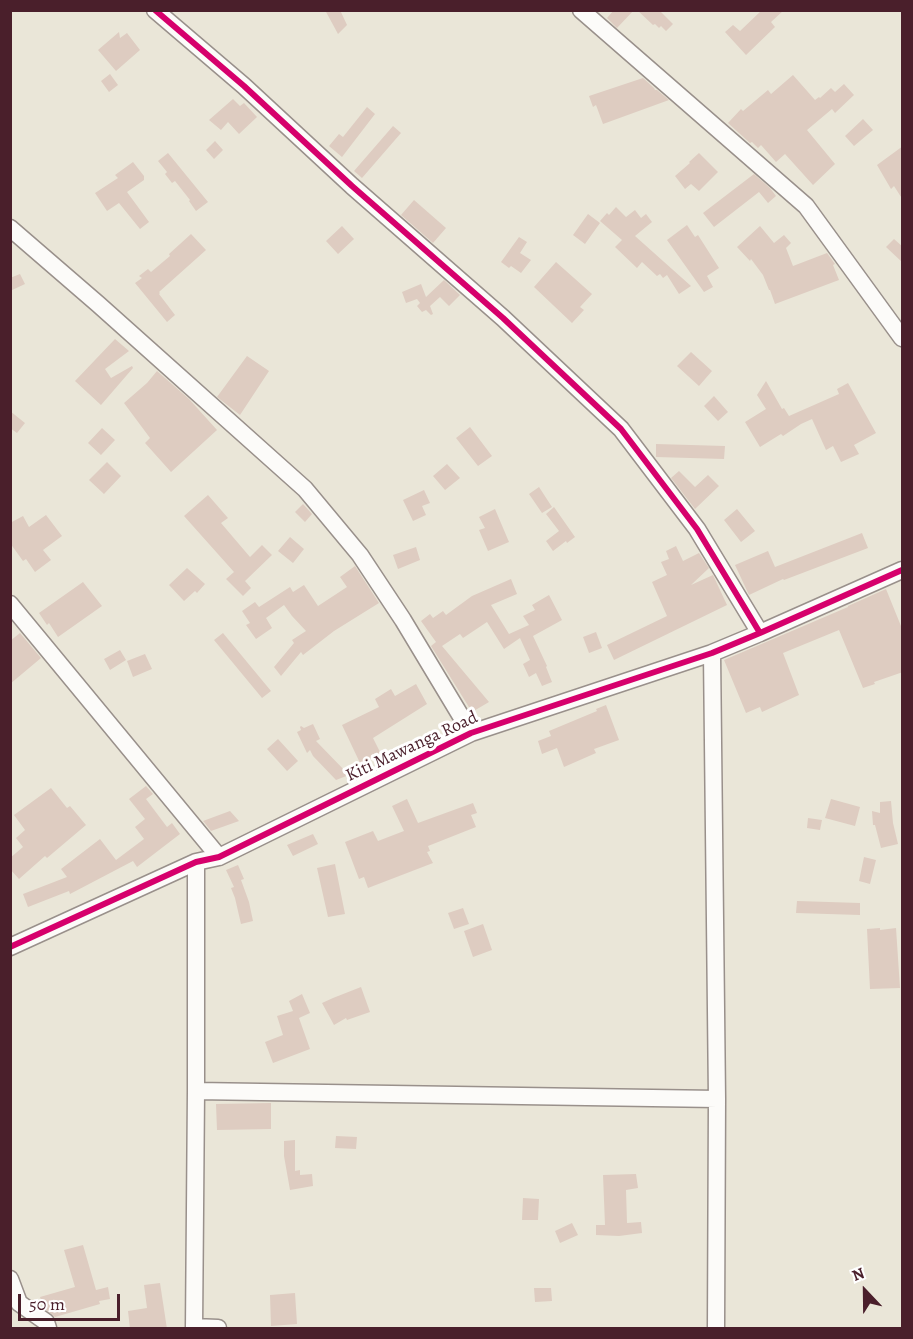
<!DOCTYPE html>
<style>
body{margin:0}
#map{position:relative;width:913px;height:1339px;overflow:hidden;background:#eae6d8;font-family:Alegreya,serif}
canvas{display:block}
.frame{position:absolute;inset:0;border:12px solid #4a1f2b;pointer-events:none}
.north{position:absolute;left:835px;top:1261px;width:60px;height:60px;-webkit-text-stroke:4px #fff;paint-order:stroke;rotate:338deg;font-size:16px;font-weight:700;line-height:24px;text-align:center;color:#4a1f2b}
.north::after{content:'';display:block;margin:auto;width:21px;height:27px;background:#4a1f2b;clip-path:polygon(50% 0,100% 100%,50% 72%,0 100%)}
.scale{position:absolute;left:18px;top:1294px;width:102px;height:27px;box-sizing:border-box;border:3px solid #4a1f2b;border-top:0;padding-left:8px;font-size:18px;line-height:21px;white-space:nowrap;color:#4a1f2b;-webkit-text-stroke:4px #fff;paint-order:stroke}
</style>
<div id="map">
<canvas width="913" height="1339"></canvas>
<div class="frame"></div>
<div class="north">N</div>
<div class="scale">50 m</div>
</div>
<script>
const ctx = document.querySelector('canvas').getContext('2d');
ctx.lineJoin = 'round';
function fill(path, color) { ctx.fillStyle = color; ctx.fill(path, 'evenodd'); }
function stroke(path, color, width, dash) { ctx.strokeStyle = color; ctx.lineWidth = width; ctx.lineCap = dash ? 'butt' : 'round'; ctx.setLineDash(dash || []); ctx.stroke(path); }
function write(font, color, halo, rows, align = 'center') {
  ctx.font = font + ' Alegreya,serif'; ctx.lineWidth = 6; ctx.setLineDash([]); ctx.textBaseline = 'middle'; ctx.strokeStyle = halo; ctx.fillStyle = color; for (const [text, x, y, turn = 0] of rows) {
    ctx.save(); ctx.translate(x, y); ctx.rotate((+turn || 0) * Math.PI / 180); ctx.textAlign = isNaN(turn) ? turn : align; if (halo) ctx.strokeText(text, 0, 0); ctx.fillText(text, 0, 0); ctx.restore();
  }
}
fill(new Path2D(`
 M325,10H340L347,25L338,34Z
 M614,10H634L617,28L607,18Z
 M637,10H659L673,24L666,31L661,26L659,28L655,24L653,25Z
 M762,10H784L771,22L775,27L746,55L725,32L733,25L740,31Z
 M119,32L120,38L127,33L140,50L116,71L98,50Z
 M110,74L118,85L109,92L101,81Z
 M793,75L815,100L819,97L820,98L831,88L835,92L844,84L854,95L835,113L832,109L807,130L835,164L813,185L785,154L776,162L761,145L758,148L752,142L750,143L728,123L741,109L743,111L768,90L771,94Z
 M643,78L654,88L655,90H657L669,100L603,124L596,105L593,107L589,96Z
 M233,99L240,106L244,103L257,117L239,134L228,122L221,130L209,120Z
 M367,107L375,114L342,157L329,146L339,134L343,137Z
 M863,119L873,130L854,146L845,136Z
 M393,126L401,133L362,178L354,171Z
 M215,141L223,150L214,159L206,150Z
 M903,146V200L894,186L891,189L877,165Z
 M168,153L208,202L196,211L189,201L190,200L175,181L172,183L165,174L167,172L158,161Z
 M699,153L718,172L699,191L691,184L685,189L675,176L690,163L689,162Z
 M133,162L144,176V180L127,192L149,222L140,229L119,203L107,211L95,193L118,178L115,175Z
 M754,174L770,188L776,196L768,203L759,192L714,227L703,213Z
 M414,200L446,228L433,243L401,215Z
 M616,207L626,217L635,210L641,218L646,214L652,222L635,236L691,286L679,294L667,275L663,278L660,274L657,276L642,262L637,268L615,247L622,240L600,221L607,213L609,215Z
 M588,214L600,223L585,244L573,235Z
 M687,225L695,237L698,235L719,268L707,276L713,287L704,292L667,240Z
 M342,226L354,239L338,254L326,241Z
 M760,226L774,243L784,235L791,243L786,248L793,266L827,253L835,264L833,265L839,280L775,304L770,290H769L763,275L751,259L750,261L737,247Z
 M191,234L206,250L159,292L160,293L159,294L175,315L167,322L135,283L142,278L139,276L148,269L151,272L170,256L169,254Z
 M519,237L527,242L520,253L531,260L521,273L511,266L509,268L501,262Z
 M894,239L903,247V263L886,247Z
 M556,262L592,294L580,307L584,310L572,323L534,287Z
 M20,274L25,284L10,291V278Z
 M444,280L460,295L449,306L440,297L430,306L433,314L431,315L426,310L422,312L417,306L420,303L417,299L406,303L402,292L421,284L426,297Z
 M115,339L129,351L105,369L111,378L132,366L133,368L101,405L75,381Z
 M691,352L712,371L699,386L677,366Z
 M247,356L269,371L240,415L217,397Z
 M157,371L189,399L217,430L171,472L145,443L150,438L124,403L147,383Z
 M766,381L782,409L784,408L789,416L839,394L837,389L848,383L876,433L854,445L859,454L841,462L833,446L826,450L812,419L801,424L783,436L781,434L760,447L745,422L766,409L757,395Z
 M714,396L728,412L718,421L704,406Z
 M10,411L25,423L17,433L10,428Z
 M470,427L492,456L478,466L456,438Z
 M102,428L115,440L101,455L88,443Z
 M656,444L725,446L724,459L656,457Z
 M107,462L121,476L104,494L89,480Z
 M447,464L460,478L445,490L433,476Z
 M679,471L695,487L708,475L719,486L695,509L671,478Z
 M539,487L552,507L542,513L529,494Z
 M424,490L430,503L422,506L426,515L413,521L403,500Z
 M208,495L228,518L221,523L250,557L262,545L272,555L245,581L251,588L243,596L226,579L234,572L184,516Z
 M303,504L312,514L305,522L295,512Z
 M554,507L575,537L567,543L566,541L553,551L546,541L559,531L546,514Z
 M495,509L509,542L488,551L479,530L485,528L479,517Z
 M737,509L755,531L741,542L724,520Z
 M46,515L62,536L43,550L51,560L35,572L26,559L23,561L10,543V523L23,516L29,527Z
 M862,533L868,548L784,580L783,579L749,595L735,565L768,551L775,567Z
 M290,537L304,549L293,563L278,551Z
 M676,546L683,561L699,553L709,568L691,585L713,575L727,605L614,660L607,645L667,616L652,582L667,575L661,562L669,559L666,551Z
 M416,547L420,560L398,569L393,555Z
 M355,566L379,603L334,631L303,655L301,652L281,676L274,667L294,643L292,640L306,631L292,616L284,605L266,618L272,628L256,639L246,625L250,623L242,611L255,602L259,607L290,587L293,592L304,585L318,606L347,587L340,577Z
 M187,568L205,584L197,593L195,591L184,601L169,585Z
 M511,579L517,594L491,605L509,634L529,625L523,616L535,610L532,605L549,595L562,620L533,636L547,666L546,667L552,682L542,686L536,673L529,677L523,664L530,660L520,638L504,649L487,622L463,638L460,634L442,646L489,702L472,712L431,646L436,642L421,621L430,614L433,618L443,611L446,615L472,596Z
 M83,582L102,606L58,637L49,623L47,625L39,613Z
 M886,589L903,631V672L874,682L875,684L863,688L839,630L783,653L799,695L762,712L760,707L746,713L724,660L848,607V606Z
 M596,632L602,648L589,653L583,637Z
 M20,633L41,658L10,684V641Z
 M223,633L271,691L262,698L214,640Z
 M120,650L126,660L110,670L104,659Z
 M145,654L152,669L133,677L127,661Z
 M416,684L427,704L373,738L381,754L360,763L342,725L379,707L375,699L391,689L395,696Z
 M606,705L619,740L594,749L596,753L564,767L557,748L542,754L538,741L551,736L549,731L597,711L596,709Z
 M313,724L320,739L316,741L349,775L336,780L313,756L310,750L307,753L297,732L301,730L300,727L301,726L304,728Z
 M278,739L298,761L287,771L267,749Z
 M146,786L153,794L146,799L167,827L172,823L180,834L137,867L133,861L70,894L69,891L28,907L23,894L67,877L61,869L100,839L116,860L144,839L135,827L145,819L129,799Z
 M51,788L67,808L70,806L86,825L47,858L45,856L19,879L10,869V858L23,847L16,838L25,830L14,815Z
 M407,799L418,823L473,803L477,813L471,815L476,827L428,846L430,851L427,852L433,863L368,888L364,877L359,879L345,842L373,831L378,841L404,831L392,806Z
 M831,799L860,807L855,826L825,818Z
 M891,801L893,823L898,844L881,848L875,825H873L872,811L880,813V802Z
 M230,811L239,821L211,831L204,822L203,821Z
 M808,818L822,820L820,830L807,828Z
 M313,834L318,844L293,856L287,845Z
 M864,857L876,860L870,884L859,881Z
 M335,864L345,914L328,917L317,868Z
 M238,865L244,879L241,880L249,902L253,921L241,924L235,898L231,888L234,887L226,870Z
 M797,901L860,903V915L796,913Z
 M463,908L469,924L454,929L448,913Z
 M483,924L492,950L473,957L464,931Z
 M880,928V930L896,928L900,988L870,989L867,929Z
 M361,987L370,1012L347,1020L346,1018L334,1025L322,1003L333,998Z
 M302,994L310,1013L299,1018L310,1049L273,1063L265,1042L283,1035L277,1016L293,1011L289,1001Z
 M271,1103V1129L217,1130L216,1104Z
 M336,1136L357,1137L356,1149L335,1148Z
 M295,1140V1171L300,1170V1175L312,1174L313,1186L290,1190L284,1156V1141Z
 M636,1174L638,1188L626,1190L627,1223L641,1222L642,1233L619,1236L596,1235V1225H605L603,1175Z
 M523,1198L539,1199L538,1220H522Z
 M572,1223L578,1235L560,1243L555,1231Z
 M83,1245L96,1290L108,1287L110,1299L99,1301L100,1304L55,1317L44,1308L40,1297L75,1287L64,1250Z
 M160,1283L167,1329H130L128,1311L147,1308L144,1285Z
 M534,1288H551L552,1301L535,1302Z
 M295,1293L297,1324L271,1326L270,1295Z`), '#deccc1');
const minor = new Path2D(`
 M155,10L244,86L352,186L503,318L621,429L697,529L760,633
 M581,10L806,206L902,338
 M10,228L98,304L305,489L360,555L403,620L471,733
 M10,604L219,857
 M712,653L717,1099L716,1328
 M10,947L196,862L219,857L471,733L712,653L760,633L902,570
 M196,1091L717,1099
 M10,1279L19,1303L46,1322L48,1328
 M194,1327L218,1328
 M194,1328L196,1091V862`);
stroke(minor, '#99908b', 19);
stroke(minor, '#fcfbf9', 16);
stroke(new Path2D(`
 M155,10L244,86L352,186L503,318L621,429L697,529L760,633
 M10,947L196,862L219,857L471,733L712,653L760,633L902,570`), '#d6006c', 6);
write('18px', '#4a1f2b', '#fff', [
 ["Kiti Mawanga Road",412,747,-25]
]);
</script>
